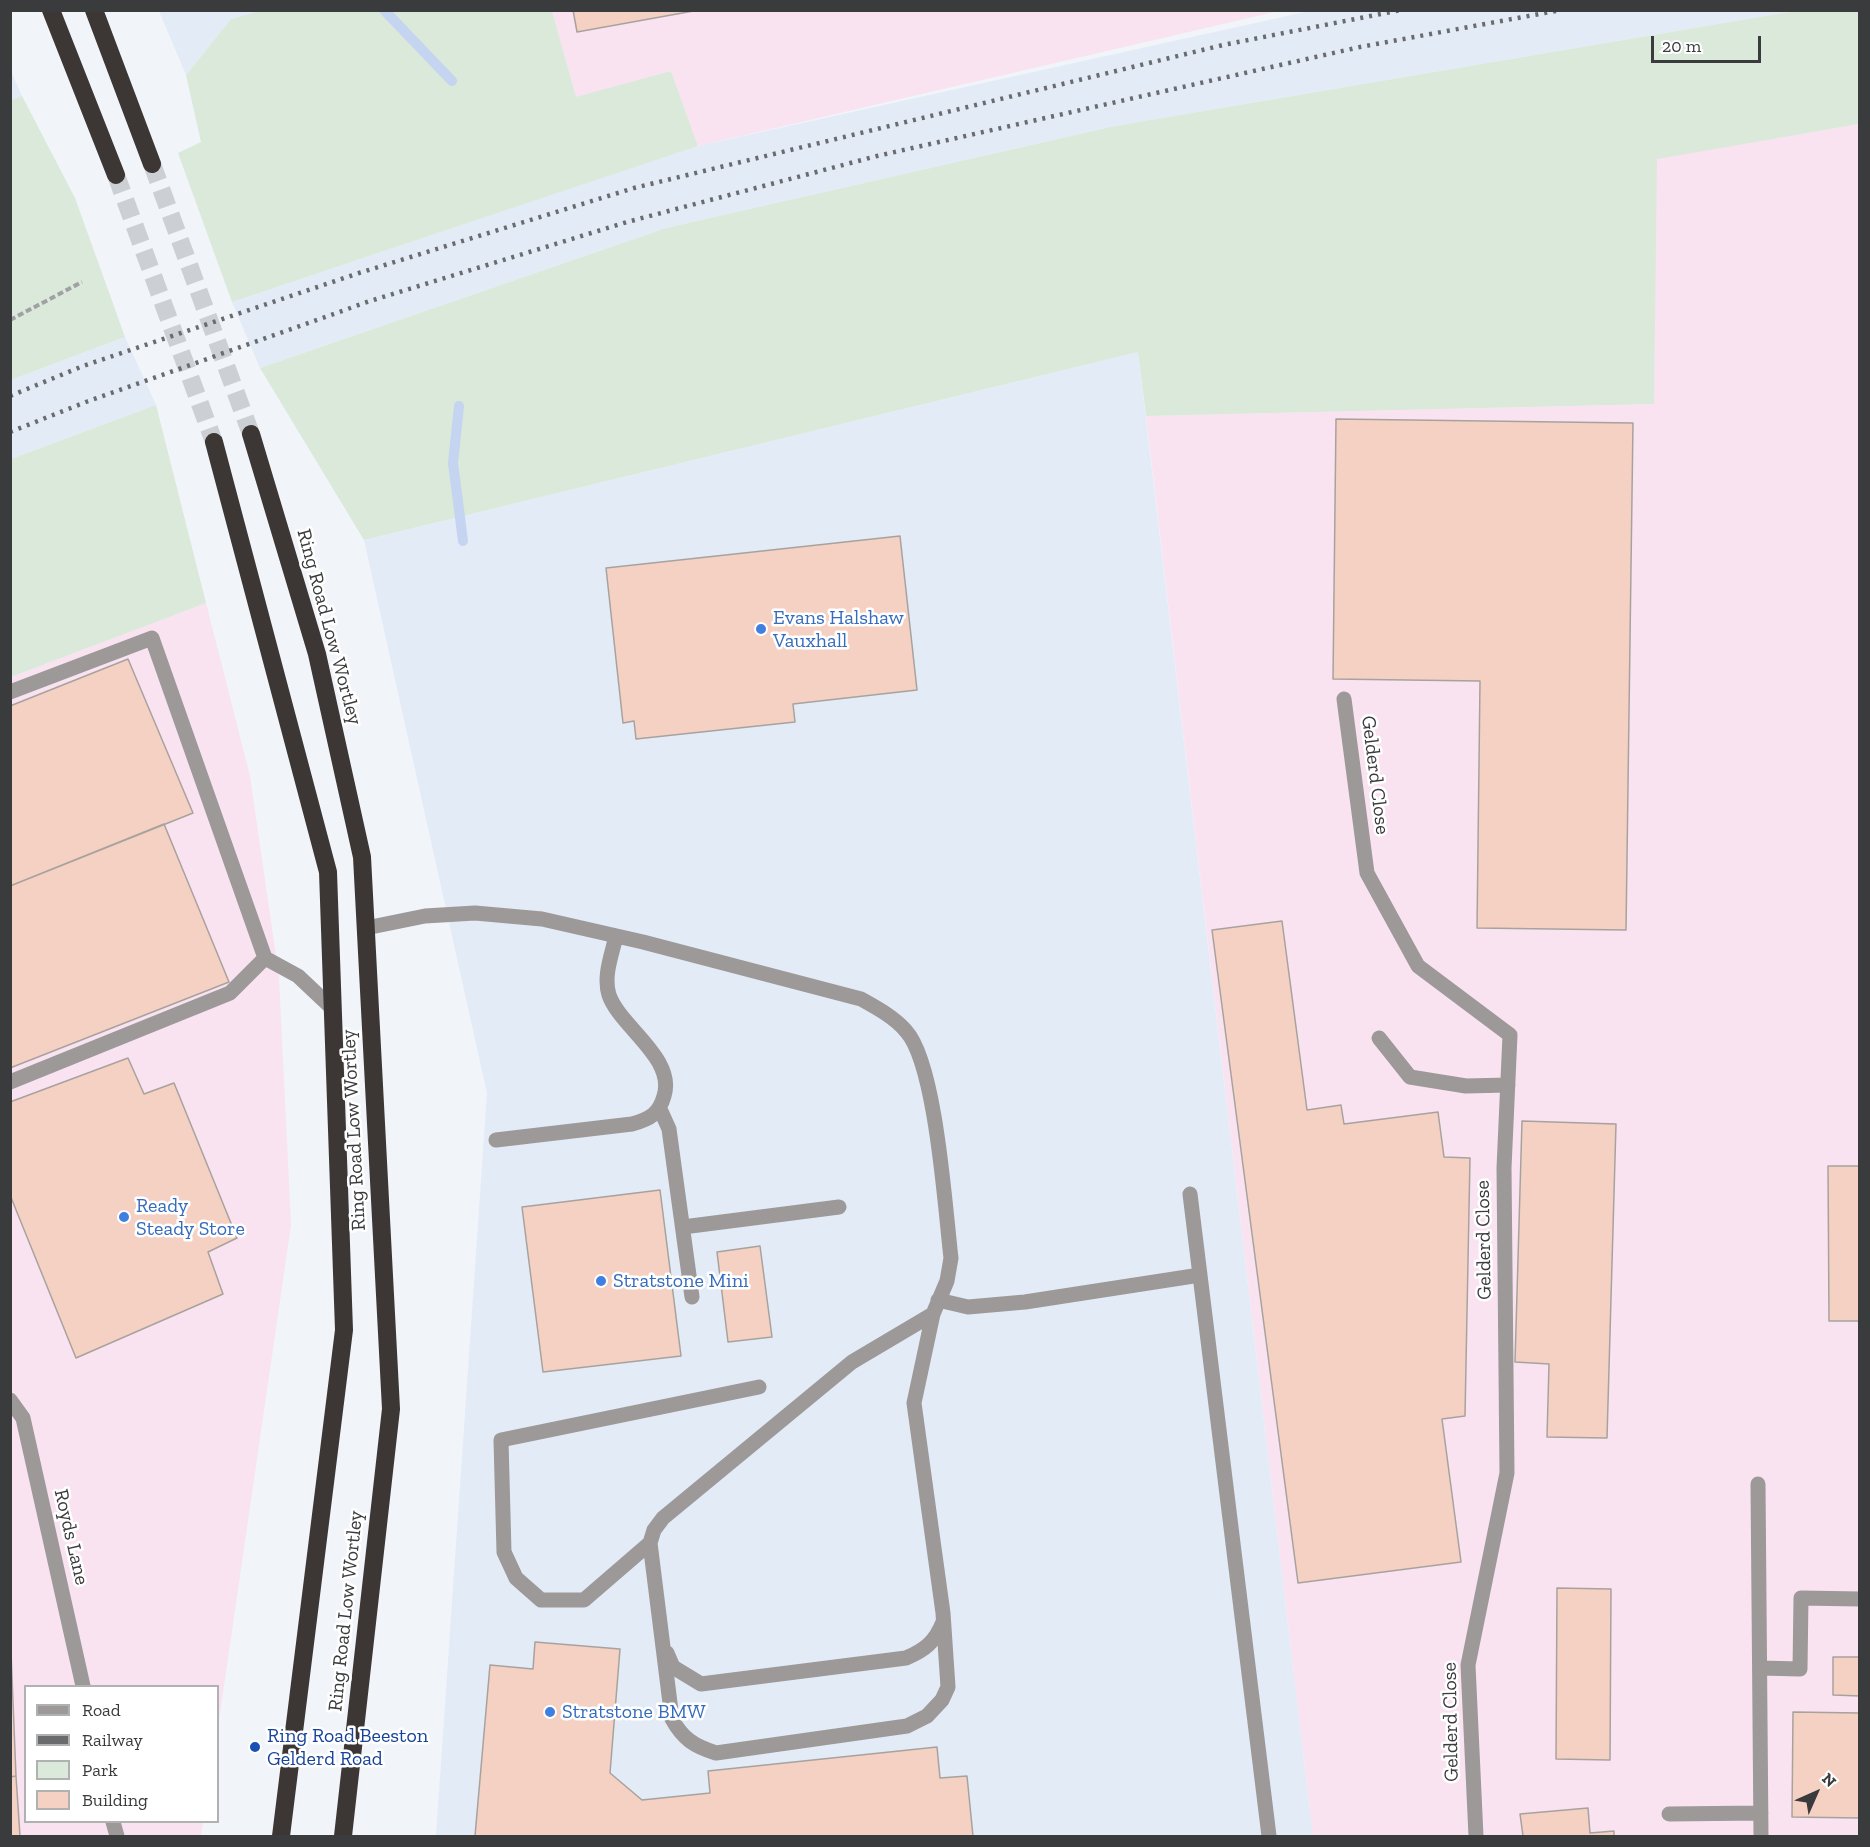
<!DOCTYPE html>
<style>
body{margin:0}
#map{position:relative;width:1870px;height:1847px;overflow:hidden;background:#f1f4f9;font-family:"Zilla Slab",serif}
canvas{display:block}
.frame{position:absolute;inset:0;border:12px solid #3a3b3d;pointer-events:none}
.legend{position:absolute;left:24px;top:1685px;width:195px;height:138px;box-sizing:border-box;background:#fff;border:2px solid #b0b1b1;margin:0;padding:8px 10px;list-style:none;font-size:18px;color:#3a3b3d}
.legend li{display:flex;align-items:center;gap:12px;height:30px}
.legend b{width:30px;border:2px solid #b0b1b1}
.north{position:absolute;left:1786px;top:1763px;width:60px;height:60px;-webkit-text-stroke:4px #fff;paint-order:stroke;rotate:45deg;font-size:16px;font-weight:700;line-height:24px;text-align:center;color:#3a3b3d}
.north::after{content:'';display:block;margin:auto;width:21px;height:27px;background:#3a3b3d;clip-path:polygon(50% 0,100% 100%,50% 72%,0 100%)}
.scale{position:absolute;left:1651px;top:36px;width:110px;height:27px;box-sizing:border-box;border:3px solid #3a3b3d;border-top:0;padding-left:8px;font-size:18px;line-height:21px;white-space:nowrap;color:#3a3b3d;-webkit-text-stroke:4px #fff;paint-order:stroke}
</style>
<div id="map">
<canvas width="1870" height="1847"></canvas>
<div class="frame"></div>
<ul class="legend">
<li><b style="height:8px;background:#9c9998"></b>Road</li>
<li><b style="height:8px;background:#696b6d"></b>Railway</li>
<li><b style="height:16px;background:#dae9d9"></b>Park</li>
<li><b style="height:16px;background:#f4d1c2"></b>Building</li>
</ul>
<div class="north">N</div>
<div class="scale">20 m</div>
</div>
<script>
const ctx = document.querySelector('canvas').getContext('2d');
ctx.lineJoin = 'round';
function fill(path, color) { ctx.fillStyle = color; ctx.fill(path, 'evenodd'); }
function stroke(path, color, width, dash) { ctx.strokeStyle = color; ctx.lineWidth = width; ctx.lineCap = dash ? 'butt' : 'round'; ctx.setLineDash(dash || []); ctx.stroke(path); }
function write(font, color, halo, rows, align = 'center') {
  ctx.font = font + ' "Zilla Slab",serif'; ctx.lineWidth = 5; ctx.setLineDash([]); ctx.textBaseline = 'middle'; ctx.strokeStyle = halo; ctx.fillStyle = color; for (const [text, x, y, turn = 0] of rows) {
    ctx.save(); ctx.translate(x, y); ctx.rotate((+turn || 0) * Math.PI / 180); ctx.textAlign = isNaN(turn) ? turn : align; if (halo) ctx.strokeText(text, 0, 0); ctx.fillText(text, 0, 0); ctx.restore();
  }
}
fill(new Path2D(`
 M159,11H265L231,19L186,75Z
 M1310,11H1795L1115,126L666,228L260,368L232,302L698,146Z
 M10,69L22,96L11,101H10Z
 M125,337L156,405L11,459V380Z
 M1138,352L1313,1836H436L487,1093L364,540Z`), '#e3ebf7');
fill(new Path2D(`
 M552,11H1279L698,146L671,71L576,98Z
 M1859,124V1836H1313L1146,416L1654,404L1656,158Z
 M206,603L250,776L279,977L291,1225L218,1727V1686H26V1822H203L201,1836H11V677Z`), '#f9e3f0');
fill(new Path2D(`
 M265,10L552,11L576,97L671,71L698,146L232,302L178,153L201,142L186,75L231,19Z
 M1795,11H1859V124L1657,159L1654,404L1146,416L1138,352L364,540L260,368L666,228L1115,126Z
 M22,96L75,198L125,337L11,380L10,101Z
 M156,405L206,603L11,677V459Z`), '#dae9d9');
stroke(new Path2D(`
 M384,10L452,81
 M459,406L453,463L463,541`), '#c4d4f1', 10);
const building = new Path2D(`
 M573,10H699L577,32Z
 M1336,419L1633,423L1626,930L1477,928L1480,681L1333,679Z
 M900,536L917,690L793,704L795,722L636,739L634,721L623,723L606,568Z
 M128,659L193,813L10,886V706Z
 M164,824L229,982L10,1068V886Z
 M1282,921L1307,1110L1341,1105L1344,1124L1438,1112L1444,1157L1470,1158L1465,1416L1442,1419L1461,1562L1298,1583L1212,930Z
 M128,1058L144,1094L174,1083L237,1238L208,1252L223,1294L76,1358L10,1195V1102Z
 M1522,1121L1616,1124L1607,1438L1547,1437L1549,1364L1515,1362Z
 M1828,1166H1860V1321H1829Z
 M660,1190L681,1356L543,1372L522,1207Z
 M760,1246L772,1337L728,1342L717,1252Z
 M1557,1588L1611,1589L1610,1760L1556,1759Z
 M535,1642L620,1649L610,1773L642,1800L710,1793L708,1771L937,1747L940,1778L967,1776L973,1836H475L490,1665L533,1669Z
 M11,1652L16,1776L10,1777V1652Z
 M1833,1657H1860V1696L1833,1695Z
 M1793,1712L1860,1713V1818L1792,1817Z
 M16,1776L20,1836H10V1777Z
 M1588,1808L1590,1833L1614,1831V1836H1523L1520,1814Z`);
fill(building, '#f4d1c2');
stroke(building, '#a8a29f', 1.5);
stroke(new Path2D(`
 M152,164L251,434
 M116,175L214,442`), '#cccfd3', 18, [18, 9]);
stroke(new Path2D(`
 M10,320L82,282`), '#9fa1a5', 4, [6, 3]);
stroke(new Path2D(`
 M10,692L152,638L265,958L230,993L10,1082
 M1344,699L1367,873L1418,966L1510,1035L1504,1168L1507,1473L1468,1665L1476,1836
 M366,928L425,916L475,913L542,919L643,942L861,999C877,1008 894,1017 906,1031C936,1064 945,1208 951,1258L947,1281L933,1314L914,1403L943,1613L948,1687L942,1700L927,1716L907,1726L716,1753C694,1746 683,1739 672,1719L650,1543L654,1530L663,1518L852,1362L933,1314
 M265,958L298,976L333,1009
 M1379,1038L1410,1077L1466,1086L1508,1085
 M660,1109L669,1129L692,1297
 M496,1140L632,1124C650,1119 659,1114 664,1096C676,1058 620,1027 609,995C603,976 612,954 616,936
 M1190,1194L1269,1836
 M683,1227L839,1207
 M938,1300L968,1307L1025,1302L1200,1275
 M10,1400L23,1418L83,1686
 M1758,1484L1761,1836
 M650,1543L584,1600H541L516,1578L504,1552L501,1440L759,1387
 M667,1653L673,1667L701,1684L906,1658C925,1650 935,1642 943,1622
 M1760,1668L1800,1669L1801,1598L1860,1599
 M1669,1814L1761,1813
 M113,1822L117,1836`), '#9c9998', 15);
stroke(new Path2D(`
 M51,10L116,175
 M94,10L152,164
 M251,434L317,654L362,857L391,1409L343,1836
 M214,442L328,872L344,1330L281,1836`), '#3c3735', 18);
stroke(new Path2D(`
 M10,396L83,366L359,273L634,188L1223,45L1401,10
 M10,432L86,402L370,301L627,222L877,156L1360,47L1561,10`), '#696b6d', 4.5, [3, 6]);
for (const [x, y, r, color] of [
 [761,629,6,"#3f7fe0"],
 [124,1217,6,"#3f7fe0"],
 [601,1281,6,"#3f7fe0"],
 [550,1712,6,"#3f7fe0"],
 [255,1747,6,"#1a4fb4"]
]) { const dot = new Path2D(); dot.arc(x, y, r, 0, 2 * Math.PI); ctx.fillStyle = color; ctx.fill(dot); stroke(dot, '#fff', 2); }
write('20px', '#366cbe', '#fff', [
 ["Evans Halshaw",773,618],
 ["Vauxhall",773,641],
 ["Ready",136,1206],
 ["Steady Store",136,1229],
 ["Stratstone Mini",613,1281],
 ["Stratstone BMW",562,1712]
], 'left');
write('20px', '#3a3b3d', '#fff', [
 ["Ring Road Low Wortley",329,627,75],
 ["Gelderd Close",1375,775,83],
 ["Ring Road Low Wortley",354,1130,-93],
 ["Gelderd Close",1484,1240,-91],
 ["Royds Lane",71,1537,77],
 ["Ring Road Low Wortley",346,1611,-84],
 ["Gelderd Close",1451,1722,-91]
]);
write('20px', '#164399', '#fff', [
 ["Ring Road Beeston",267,1736],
 ["Gelderd Road",267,1759]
], 'left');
</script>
